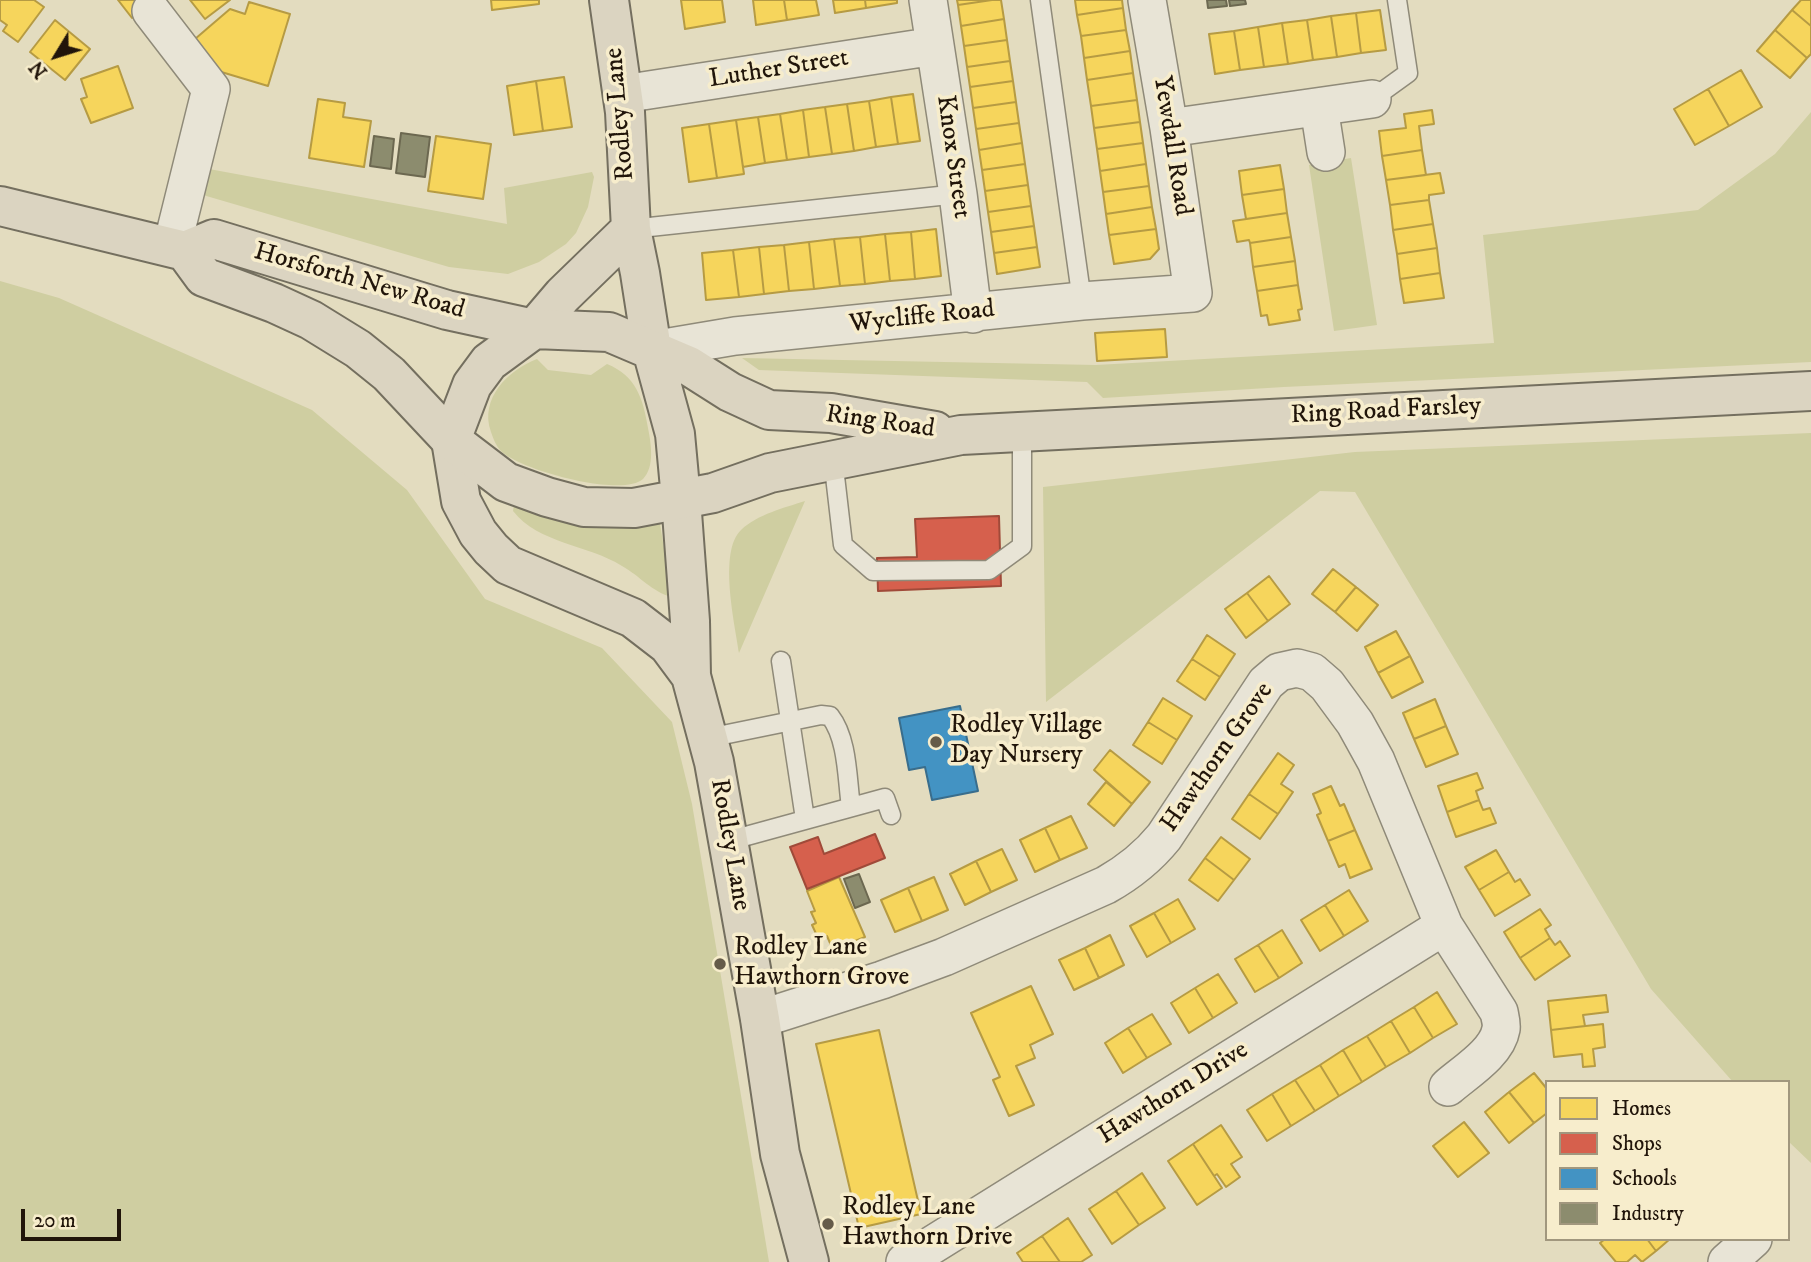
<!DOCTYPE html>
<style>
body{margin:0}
#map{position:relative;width:1811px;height:1262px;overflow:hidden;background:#e3dcbf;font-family:"IM FELL DW Pica",serif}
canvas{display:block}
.legend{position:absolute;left:1545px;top:1080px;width:245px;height:161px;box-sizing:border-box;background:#f7edcc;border:2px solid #a1977e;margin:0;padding:9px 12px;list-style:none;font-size:21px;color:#21150a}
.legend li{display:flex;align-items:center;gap:14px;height:35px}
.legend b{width:35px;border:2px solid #a1977e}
.north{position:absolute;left:21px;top:21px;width:70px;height:70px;-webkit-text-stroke:5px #f7edcc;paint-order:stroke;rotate:232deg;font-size:19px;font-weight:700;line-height:28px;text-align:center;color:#21150a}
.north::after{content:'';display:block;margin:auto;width:24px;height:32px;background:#21150a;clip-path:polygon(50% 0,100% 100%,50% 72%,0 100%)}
.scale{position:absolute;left:21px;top:1209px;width:100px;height:32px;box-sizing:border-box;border:4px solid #21150a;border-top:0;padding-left:9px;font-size:21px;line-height:24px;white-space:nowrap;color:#21150a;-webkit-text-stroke:5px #f7edcc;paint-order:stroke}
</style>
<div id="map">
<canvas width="1811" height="1262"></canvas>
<ul class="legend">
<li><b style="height:19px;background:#f6d55c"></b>Homes</li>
<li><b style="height:19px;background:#d6604d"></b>Shops</li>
<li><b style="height:19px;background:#4393c3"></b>Schools</li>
<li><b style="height:19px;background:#8c8c6e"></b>Industry</li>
</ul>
<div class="north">N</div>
<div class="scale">20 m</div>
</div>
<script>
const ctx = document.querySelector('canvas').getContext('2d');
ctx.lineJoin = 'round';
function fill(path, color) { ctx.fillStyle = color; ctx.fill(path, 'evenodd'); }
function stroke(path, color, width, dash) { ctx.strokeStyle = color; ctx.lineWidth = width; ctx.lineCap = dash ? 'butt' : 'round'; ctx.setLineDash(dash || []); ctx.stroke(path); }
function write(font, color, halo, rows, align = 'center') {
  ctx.font = font + ' "IM FELL DW Pica",serif'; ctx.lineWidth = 7; ctx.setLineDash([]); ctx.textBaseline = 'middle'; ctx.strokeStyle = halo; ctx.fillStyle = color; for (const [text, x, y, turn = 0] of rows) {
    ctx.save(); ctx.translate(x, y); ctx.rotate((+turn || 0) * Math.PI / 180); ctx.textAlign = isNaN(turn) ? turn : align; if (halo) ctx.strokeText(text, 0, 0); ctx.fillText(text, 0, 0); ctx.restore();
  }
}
fill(new Path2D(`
 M1811,112V362L1284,387L1103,398L1087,382L759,370L742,358L1096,365L1494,343L1483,235L1698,210L1775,154Z
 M1351,158L1377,325L1334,331L1309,165Z
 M209,169L507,224L504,188L592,172L594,177L588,207L576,233L566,244L539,262L508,274L449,267L203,195Z
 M0,281L59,298L312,410L407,490L485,599L602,648L672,722L692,804L769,1262H0Z
 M537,359L548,370L591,375L607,364C636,376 643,398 648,428C651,443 655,467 643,479C622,498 520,470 501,451C496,446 493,438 491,432C479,399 508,370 537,359Z
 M1811,433V1163L1788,1141V1082H1733L1651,989L1355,492L1320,491L1046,702L1043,487L1355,452Z
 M805,501L739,653C735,624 718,552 741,530C758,514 784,508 805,501Z
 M514,505L618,525L660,524L672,597C652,592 640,576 622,566C587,544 539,544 513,511Z`), '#cfcea1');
const homes = new Path2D(`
 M0,0H34L44,7L18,42L3,31L7,25L0,20Z
 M118,0H155L132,18Z
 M190,0H230L205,19Z
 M491,0H539V4L492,10Z
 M681,0H722L725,22L685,29Z
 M753,0H784L787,20L756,25Z
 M784,0H816L819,15L787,20Z
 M833,0H865L866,8L835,13Z
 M865,0H897V3L866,8Z
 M957,0H992L958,5Z
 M992,0H1001L1004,19L961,26L958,5Z
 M1075,0H1122L1123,8L1077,15Z
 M1801,0H1811V26L1792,10Z
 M249,2L290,14L268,86L208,68L188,45L230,9L245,14Z
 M1123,8L1126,30L1081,36L1077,15Z
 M1380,10L1386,50L1361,53L1356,13Z
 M1792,10L1811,26V54L1807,58L1775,30Z
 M1356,13L1361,53L1337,57L1331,16Z
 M1331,16L1337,57L1313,60L1307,20Z
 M1004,19L1007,40L964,46L961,26Z
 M55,20L90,49L65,80L30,52Z
 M1307,20L1313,60L1288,64L1282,23Z
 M1282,23L1288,64L1264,67L1258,27Z
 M1258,27L1264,67L1240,70L1234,31Z
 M1126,30L1130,51L1084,58L1081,36Z
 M1775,30L1807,58L1790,78L1757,51Z
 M1234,31L1240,70L1215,74L1209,34Z
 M1007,40L1010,61L967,67L964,46Z
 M1130,51L1133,73L1087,80L1084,58Z
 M1010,61L1013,81L970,87L967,67Z
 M118,66L133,108L91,123L81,99L87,97L81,79Z
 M1741,70L1762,107L1729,126L1708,89Z
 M1133,73L1137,100L1091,106L1087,80Z
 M564,77L572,127L543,131L536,81Z
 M536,81L543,131L514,135L507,86Z
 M1013,81L1016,102L973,108L970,87Z
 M1708,89L1729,126L1695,145L1674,109Z
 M913,94L920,141L898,144L891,97Z
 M891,97L898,144L876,147L869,101Z
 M318,99L345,103L343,117L371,121L364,167L309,158Z
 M1137,100L1140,122L1094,128L1091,106Z
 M869,101L876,147L854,151L847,104Z
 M1016,102L1019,123L976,129L973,108Z
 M847,104L854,151L832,154L825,107Z
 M825,107L832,154L809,157L803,110Z
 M803,110L809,157L787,160L780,114Z
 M1432,110L1434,124L1419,126L1422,150L1382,156L1379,131L1406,128L1404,114Z
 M780,114L787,160L765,163L758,117Z
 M758,117L765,163L743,167L736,120Z
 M736,120L744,174L717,178L709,124Z
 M1140,122L1143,143L1097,149L1094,128Z
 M1019,123L1022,143L979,150L976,129Z
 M709,124L717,178L689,182L682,128Z
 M436,136L491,144L483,199L428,191Z
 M1022,143L1025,164L982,170L979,150Z
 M1143,143L1146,164L1100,171L1097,149Z
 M1422,150L1426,175L1386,180L1382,156Z
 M1025,164L1028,185L985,191L982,170Z
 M1146,164L1149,186L1103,192L1100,171Z
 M1280,165L1284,189L1242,195L1239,171Z
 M1440,173L1444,193L1429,195V200L1390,205L1386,180Z
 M1028,185L1031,206L988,212L985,191Z
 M1149,186L1152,207L1106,214L1103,192Z
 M1284,189L1287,213L1246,219L1242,195Z
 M1429,200L1433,224L1393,230L1390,205Z
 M1031,206L1034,226L991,232L988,212Z
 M1152,207L1156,229L1109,235L1106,214Z
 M1287,213L1291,237L1250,243L1249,240L1237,242L1233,221Z
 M1433,224L1437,248L1397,254L1393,230Z
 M1034,226L1037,247L994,253L991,232Z
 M936,229L941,276L915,279L911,232Z
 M1156,229L1159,249L1150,259L1114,264L1109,235Z
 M911,232L915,279L890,281L885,234Z
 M885,234L890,281L865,284L860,237Z
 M860,237L865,284L840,286L834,239Z
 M1291,237L1295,261L1253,267L1250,243Z
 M834,239L840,286L814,289L809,242Z
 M809,242L814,289L789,291L784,245Z
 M784,245L789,291L764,294L759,247Z
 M759,247L764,294L739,297L733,250Z
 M1037,247L1040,267L997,274L994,253Z
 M1437,248L1440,273L1400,279L1397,254Z
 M733,250L739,297L706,300L702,253Z
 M1295,261L1298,285L1257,291L1253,267Z
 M1440,273L1444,298L1404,303L1400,279Z
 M1298,285L1302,309L1298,310L1300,320L1269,325L1267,315L1261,316L1257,291Z
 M1165,329L1167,357L1097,361L1095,333Z
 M1333,569L1356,587L1335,612L1312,594Z
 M1269,576L1290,604L1268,621L1247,593Z
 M1356,587L1378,605L1357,631L1335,612Z
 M1247,593L1268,621L1246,638L1225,609Z
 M1396,631L1410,656L1378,673L1365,647Z
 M1207,635L1235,654L1220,677L1192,659Z
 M1410,656L1423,682L1392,698L1378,673Z
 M1192,659L1220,677L1205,700L1177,681Z
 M1163,698L1192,716L1177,740L1148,722Z
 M1435,699L1446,726L1414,739L1403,713Z
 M1148,722L1177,740L1162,764L1133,745Z
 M1446,726L1458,754L1426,767L1414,739Z
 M1110,750L1150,782L1132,804L1094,770Z
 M1278,753L1294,765L1281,784L1293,792L1278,814L1249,794Z
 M1477,773L1483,788L1476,791L1479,800L1447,812L1438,786Z
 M1106,782L1132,804L1114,826L1088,804Z
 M1331,786L1340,806L1344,804L1355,830L1328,841L1317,815L1321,813L1313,794Z
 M1249,794L1278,814L1260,839L1232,819Z
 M1479,800L1483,810L1490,808L1496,823L1456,837L1447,812Z
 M1071,816L1087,848L1060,860L1045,828Z
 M1045,828L1060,860L1035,872L1020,840Z
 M1355,830L1372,869L1350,878L1345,864L1339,867L1328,841Z
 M1221,837L1250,859L1234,880L1205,858Z
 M1002,849L1017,880L991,892L976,861Z
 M1496,850L1509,872L1479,890L1465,867Z
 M1205,858L1234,880L1218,901L1189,880Z
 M976,861L991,892L965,905L950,874Z
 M1509,872L1515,882L1520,879L1530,895L1495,916L1479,890Z
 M839,877L865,937L833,950L827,936L819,940L812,925L816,923L811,912L815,911L807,891Z
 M934,877L948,910L922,921L908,888Z
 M908,888L922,921L895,932L881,900Z
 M1349,890L1368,921L1344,936L1325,905Z
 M1178,899L1195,929L1171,943L1154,913Z
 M1325,905L1344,936L1320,951L1301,920Z
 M1540,909L1551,925L1545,929L1550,938L1520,958L1504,932Z
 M1154,913L1171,943L1147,957L1130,926Z
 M1282,930L1302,963L1279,978L1258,945Z
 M1110,935L1124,965L1099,978L1085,948Z
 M1550,938L1555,945L1560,941L1570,956L1535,980L1520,958Z
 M1258,945L1279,978L1255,992L1235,959Z
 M1085,948L1099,978L1074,990L1059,960Z
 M1218,974L1237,1003L1213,1018L1195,988Z
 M1031,986L1053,1034L1030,1045L1035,1058L1016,1066L1034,1105L1009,1116L993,1080L1000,1077L971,1013Z
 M1195,988L1213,1018L1189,1033L1171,1003Z
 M1437,992L1457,1024L1433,1038L1414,1007Z
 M1606,995L1608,1012L1583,1015L1585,1026L1551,1030L1548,1001Z
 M1414,1007L1433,1038L1410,1053L1391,1021Z
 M1152,1014L1171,1044L1147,1058L1128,1028Z
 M1391,1021L1410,1053L1386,1067L1367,1036Z
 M1603,1024L1605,1047L1593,1049L1595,1066L1583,1067L1582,1054L1554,1057L1551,1030Z
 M1128,1028L1147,1058L1123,1073L1105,1043Z
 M879,1030L921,1214L859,1228L816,1044Z
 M1367,1036L1386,1067L1362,1082L1343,1050Z
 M1343,1050L1362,1082L1339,1096L1320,1065Z
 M1320,1065L1339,1096L1315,1111L1295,1080Z
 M1534,1073L1547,1089V1113L1534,1123L1509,1092Z
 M1295,1080L1315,1111L1291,1126L1272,1094Z
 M1509,1092L1534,1123L1509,1143L1485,1112Z
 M1272,1094L1291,1126L1267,1141L1247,1110Z
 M1464,1122L1489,1153L1458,1177L1433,1146Z
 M1221,1125L1242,1157L1231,1164L1240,1177L1226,1187L1217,1174L1214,1176L1193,1144Z
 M1193,1144L1222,1188L1197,1205L1168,1161Z
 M1142,1173L1165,1208L1139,1225L1116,1191Z
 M1116,1191L1139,1225L1112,1244L1089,1209Z
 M1068,1218L1092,1255L1081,1262H1060L1042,1236Z
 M1042,1236L1060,1262H1023L1017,1253Z
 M1605,1239H1647L1656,1251L1642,1262L1635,1255L1627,1262H1616L1600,1243Z
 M1647,1239H1670L1656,1251Z`);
fill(homes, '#f6d55c');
stroke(homes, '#b69b43', 2);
const shops = new Path2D(`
 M999,516L1001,586L878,591L877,558L917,557L915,519Z
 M875,834L885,858L807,889L790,847L818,837L824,854Z`);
fill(shops, '#d6604d');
stroke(shops, '#a04a39', 2);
const schools = new Path2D(`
 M960,706L978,791L932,800L925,767L909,770L899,718Z`);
fill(schools, '#4393c3');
stroke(schools, '#396d8c', 2);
const industry = new Path2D(`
 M1207,0H1226L1227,6L1208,8Z
 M1229,0H1245L1246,4L1230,6Z
 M401,133L430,137L425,177L396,173Z
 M374,136L394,139L391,169L370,166Z
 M859,874L870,902L855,908L844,879Z`);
fill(industry, '#8c8c6e');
stroke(industry, '#6c6850', 2);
const lane = new Path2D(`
 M1040,0L1082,301
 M1372,99L1408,73L1397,0
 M631,229L958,194
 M833,459L843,545L873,571L989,570L1022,546V432
 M781,661L805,819
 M708,738L821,715L830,716C848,739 847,779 851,807
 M728,841L885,798L891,815`);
const street = new Path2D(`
 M928,0L958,194L973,314
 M151,11L211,89L172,246
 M623,94L935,46
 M1319,107L1326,152
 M1169,128L1372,99
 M652,350L735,336L1082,301L1193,293L1169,128L1147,0
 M760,1019L882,980L944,957L1106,885C1129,872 1147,858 1164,837L1266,683L1279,672L1297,668L1312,672L1327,685L1355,723L1376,761L1444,926L1499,1012C1500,1017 1502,1024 1501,1029C1497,1053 1465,1072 1448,1087
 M905,1262L1444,926
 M1727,1262L1753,1239`);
const primary = new Path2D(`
 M609,0L625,112L631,229L640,273L652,350
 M534,329L563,295L631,229
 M451,440L461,501L478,533L491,549L508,565L633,618L668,645L691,676
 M681,499L690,621L691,676L714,762L760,1019L780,1154L809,1262`);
const highway = new Path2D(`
 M0,206L185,251L204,277L274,303L311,320L358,349L389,374L451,440L506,482L547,497L584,507L634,508L713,493L770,473L961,435L1811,391
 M185,251L214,239L447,310L534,329L609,332L689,366L730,392L769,410L831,413L935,431
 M652,350L675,434L681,499
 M451,440L472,385L489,362L534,329`);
stroke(lane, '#8f8a79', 21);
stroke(street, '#8f8a79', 40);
stroke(primary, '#746f5f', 42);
stroke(highway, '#746f5f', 42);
stroke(lane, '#e8e4d6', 18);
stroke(street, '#e8e4d6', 37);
stroke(primary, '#dbd4c1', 38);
stroke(highway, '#dbd4c1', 38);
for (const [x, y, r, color] of [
 [936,742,7,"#655b49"],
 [720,964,7,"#655b49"],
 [828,1224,7,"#655b49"]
]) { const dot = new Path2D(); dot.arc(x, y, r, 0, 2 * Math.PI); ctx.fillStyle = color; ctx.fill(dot); stroke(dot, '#f7edcc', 2.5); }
write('26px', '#21150a', '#f7edcc', [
 ["Luther Street",779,70,-9],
 ["Rodley Lane",621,114,-95],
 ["Yewdall Road",1171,146,81],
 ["Knox Street",952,157,82],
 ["Horsforth New Road",359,282,16],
 ["Wycliffe Road",922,318,-6],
 ["Ring Road Farsley",1386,412,-3],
 ["Ring Road",880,423,8],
 ["Hawthorn Grove",1218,758,-55],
 ["Rodley Lane",729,845,80],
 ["Hawthorn Drive",1174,1094,-32]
]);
write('26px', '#21150a', '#f7edcc', [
 ["Rodley Village",950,727],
 ["Day Nursery",950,757],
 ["Rodley Lane",734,949],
 ["Hawthorn Grove",734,979],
 ["Rodley Lane",842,1209],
 ["Hawthorn Drive",842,1239]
], 'left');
</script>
